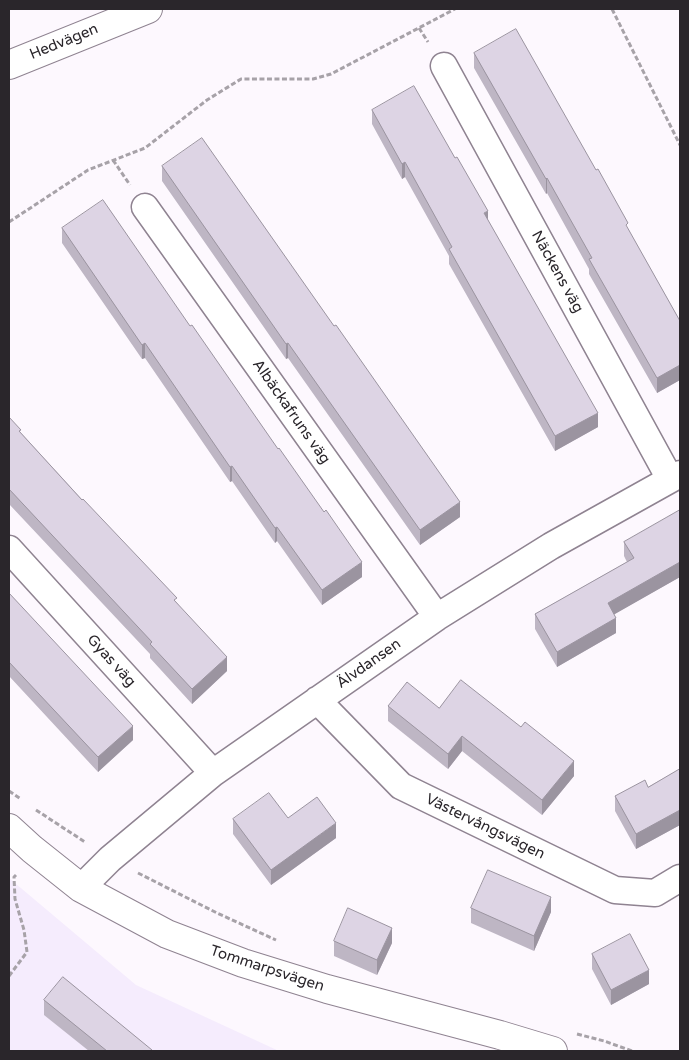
<!DOCTYPE html>
<meta charset="utf-8">
<style>
body{margin:0}
#map{position:relative;width:689px;height:1060px;overflow:hidden;background:#fdf8fe;font-family:"Varela Round",sans-serif}
canvas{display:block}
.frame{position:absolute;inset:0;border:10px solid #2a262b;pointer-events:none}
</style>
<div id="map">
<canvas width="689" height="1060"></canvas>
<div class="frame"></div>
</div>
<script>
const ctx = document.querySelector('canvas').getContext('2d');
ctx.lineJoin = 'round';
function fill(path, color) { ctx.fillStyle = color; ctx.fill(path, 'evenodd'); }
function stroke(path, color, width, dash) { ctx.strokeStyle = color; ctx.lineWidth = width; ctx.lineCap = dash ? 'butt' : 'round'; ctx.setLineDash(dash || []); ctx.stroke(path); }
function write(font, color, halo, rows, align = 'center') {
  ctx.font = font + ' "Varela Round",sans-serif'; ctx.lineWidth = 4; ctx.setLineDash([]); ctx.textBaseline = 'middle'; ctx.strokeStyle = halo; ctx.fillStyle = color; for (const [text, x, y, turn = 0] of rows) {
    ctx.save(); ctx.translate(x, y); ctx.rotate((+turn || 0) * Math.PI / 180); ctx.textAlign = isNaN(turn) ? turn : align; if (halo) ctx.strokeText(text, 0, 0); ctx.fillText(text, 0, 0); ctx.restore();
  }
}
fill(new Path2D(`
 M9,878L136,985L279,1051H9Z`), '#f5ecfd');
const minor = new Path2D(`
 M444,66L670,479
 M145,207L437,617
 M9,549L213,773
 M317,700L401,786L615,890L655,893L680,878
 M81,888L110,859L213,773L437,617L551,546L680,474`);
const tertiary = new Path2D(`
 M9,828L32,849L81,888L167,934L243,963L327,989L500,1035L553,1051`);
const secondary = new Path2D(`
 M9,65L148,9`);
stroke(minor, '#8f8391', 29);
stroke(tertiary, '#8f8391', 30);
stroke(secondary, '#8f8391', 30);
stroke(new Path2D(`
 M612,9L680,145
 M419,28L428,42
 M113,160L130,185
 M9,222L88,170L145,148L207,100L241,79H313L331,74L455,9
 M9,791L21,799
 M36,810L85,842
 M138,873L217,913L276,940
 M9,976L27,952L24,930L15,899L14,877L16,875
 M577,1034L604,1041L632,1051`), '#a7a2a8', 3, [5, 2.5]);
stroke(minor, '#fff', 26);
stroke(tertiary, '#fff', 28);
stroke(secondary, '#fff', 28);
fill(new Path2D(`
 M474,53L628,229L680,321V380L657,393L589,274V269L547,193L546,194L474,68Z
 M372,110L488,220L598,427L555,451L449,264V256L405,177L402,179L372,124Z
 M162,166L334,326L460,517L420,545L288,358L286,359L162,181Z
 M62,228L362,577L322,605L277,541L275,543L232,481L230,482L145,358L142,359L62,243Z
 M9,417L21,433L177,603L227,671L192,704L150,658V654L9,504Z
 M680,510V577L614,614L616,633L557,667L535,629V614L627,562L624,556V542Z
 M9,593L133,740L98,772L9,676Z
 M388,706L439,708L574,776L542,815L462,751L448,769L388,721Z
 M680,769V825L636,849L615,811V796L648,787Z
 M233,819L336,838L271,885L233,834Z
 M471,908L551,912L534,951L471,923Z
 M334,941L392,943L377,975L334,956Z
 M592,954L649,984L611,1005L592,969Z
 M44,1000L152,1051H89L44,1015Z`), '#beb6c4');
fill(new Path2D(`
 M405,162V177L402,179V164Z
 M547,178V193L546,194V179Z
 M488,211V226L484,213Z
 M145,343V358L142,359V345Z
 M288,343V358L286,359V344Z
 M680,365V380L657,393V378Z
 M598,413V427L555,451V436Z
 M232,466V481L230,482V467Z
 M460,502V517L420,545V530Z
 M277,527V541L275,543V528Z
 M362,562V577L322,605V590Z
 M680,562V577L608,618V603Z
 M616,618V633L557,667V652Z
 M227,657V671L192,704V689Z
 M133,726V740L98,772V757Z
 M462,736V751L448,769V754Z
 M574,761V776L542,815V800Z
 M680,810V825L636,849V834Z
 M336,823V838L271,885V870Z
 M551,897V912L534,951V936Z
 M392,928V943L377,975V960Z
 M649,970V984L611,1005V990Z`), '#9b94a0');
const building = new Path2D(`
 M516,29L596,170L598,169L628,223L626,225L680,321V365L657,378L589,259L592,258L547,178L546,179L474,53Z
 M414,86L455,158L457,157L488,211L484,213L598,413L555,436L449,249L452,247L405,162L402,164L372,110Z
 M202,138L334,326L336,325L460,502L420,530L288,343L286,344L162,166Z
 M103,200L190,326L192,325L278,449L279,448L324,512L326,510L362,562L322,590L277,527L275,528L232,466L230,467L145,343L142,345L62,228Z
 M9,417L21,430L19,431L82,500L83,499L177,598L174,600L227,657L192,689L150,644L152,642L9,489Z
 M680,510V562L608,603L616,618L557,652L535,614L634,558L624,542Z
 M9,593L133,726L98,757L9,662Z
 M461,680L521,727L525,722L574,761L542,800L462,736L448,754L388,706L407,682L439,708Z
 M680,769V810L636,834L615,796L645,780L648,787Z
 M269,793L288,818L317,797L336,823L271,870L233,819Z
 M488,870L551,897L534,936L471,908Z
 M348,908L392,928L377,960L334,941Z
 M630,934L649,970L611,990L592,954Z
 M63,977L152,1050L151,1051H107L44,1000Z`);
fill(building, '#ddd4e4');
stroke(building, '#9b94a0', 1);
write('15px', '#2a262b', '#fff', [
 ["Hedvägen",64,42,-22],
 ["Näckens väg",557,272,61],
 ["Albäckafruns väg",291,412,55],
 ["Gyas väg",111,661,48],
 ["Älvdansen",369,664,-35],
 ["Västervångsvägen",485,827,26],
 ["Tommarpsvägen",267,969,18]
]);
</script>
